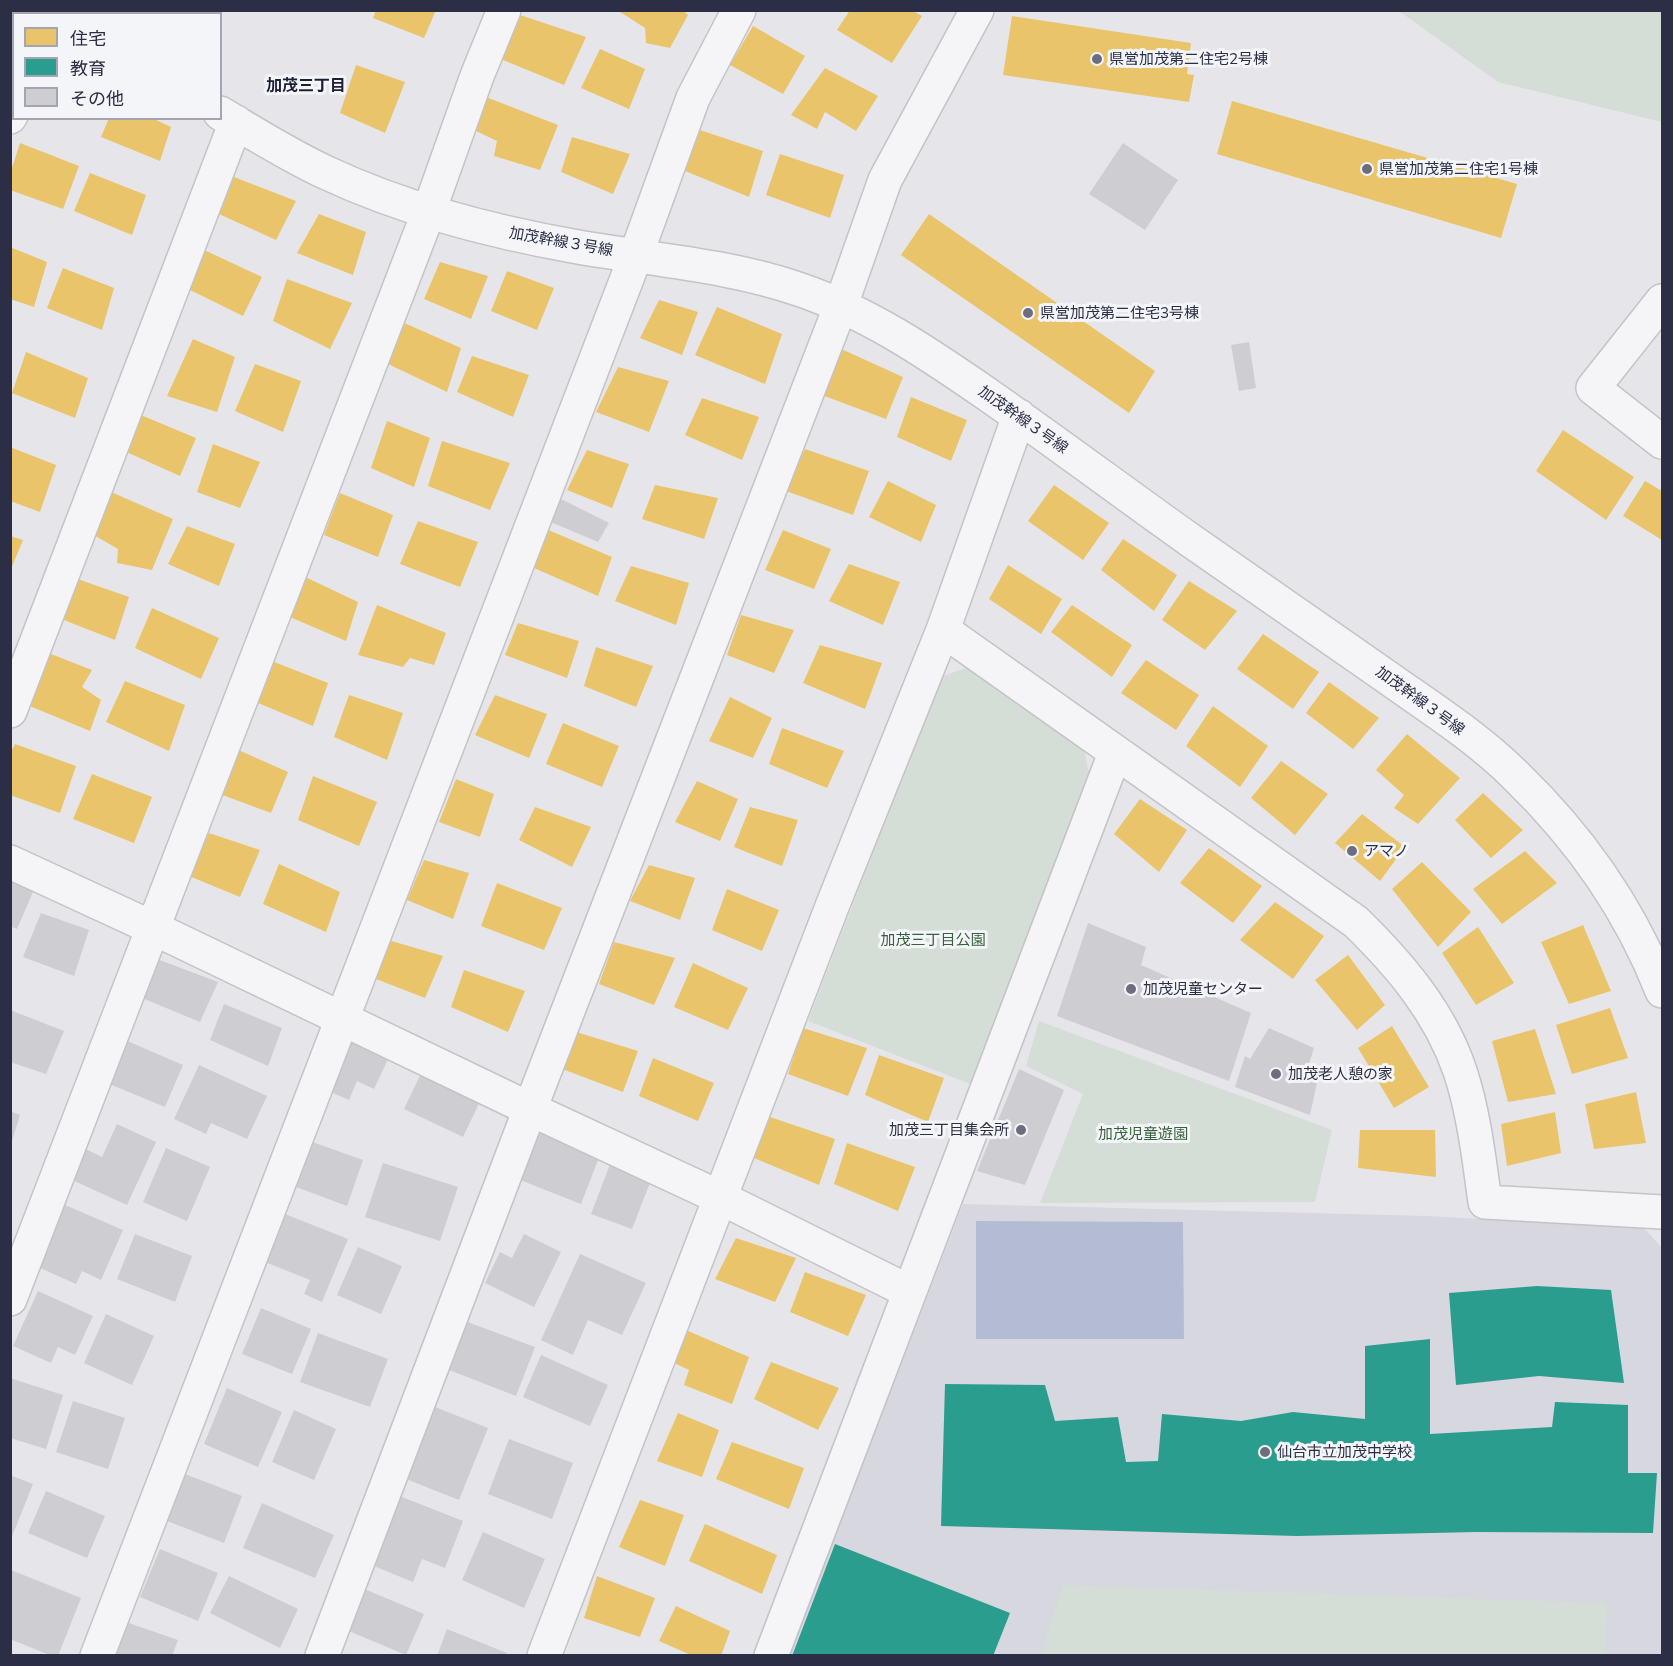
<!DOCTYPE html>
<meta charset="utf-8">
<style>
body{margin:0}
#map{position:relative;width:1673px;height:1666px;overflow:hidden;background:#e6e6ea;font-family:Mulish,"Noto Sans JP",sans-serif}
canvas{display:block}
.frame{position:absolute;inset:0;border:12px solid #2b2e45;pointer-events:none}
.legend{position:absolute;left:12px;top:12px;width:210px;height:108px;box-sizing:border-box;background:#f4f5f9;border:2px solid #a4a5b1;margin:0;padding:8px 10px;list-style:none;font-size:18px;color:#2b2e45}
.legend li{display:flex;align-items:center;gap:12px;height:30px}
.legend b{width:30px;border:2px solid #a4a5b1}
</style>
<div id="map">
<canvas width="1673" height="1666"></canvas>
<div class="frame"></div>
<ul class="legend">
<li><b style="height:16px;background:#e9c46a"></b>住宅</li>
<li><b style="height:16px;background:#2a9d8f"></b>教育</li>
<li><b style="height:16px;background:#cdcdd2"></b>その他</li>
</ul>
</div>
<script>
const ctx = document.querySelector('canvas').getContext('2d');
ctx.lineJoin = 'round';
function fill(path, color) { ctx.fillStyle = color; ctx.fill(path, 'evenodd'); }
function stroke(path, color, width, dash) { ctx.strokeStyle = color; ctx.lineWidth = width; ctx.lineCap = dash ? 'butt' : 'round'; ctx.setLineDash(dash || []); ctx.stroke(path); }
function write(font, color, halo, rows, align = 'center') {
  ctx.font = font + ' Mulish,"Noto Sans JP",sans-serif'; ctx.lineWidth = 6; ctx.setLineDash([]); ctx.textBaseline = 'middle'; ctx.strokeStyle = halo; ctx.fillStyle = color; for (const [text, x, y, turn = 0] of rows) {
    ctx.save(); ctx.translate(x, y); ctx.rotate((+turn || 0) * Math.PI / 180); ctx.textAlign = isNaN(turn) ? turn : align; if (halo) ctx.strokeText(text, 0, 0); ctx.fillText(text, 0, 0); ctx.restore();
  }
}
fill(new Path2D(`
 M963,1204L1427,1216L1644,1228L1662,1248V1655L789,1656Z`), '#d6d7df');
fill(new Path2D(`
 M1399,11H1662V122L1498,82Z
 M969,667L1084,749L1090,778L973,1085L808,1021L940,677Z
 M1039,1021L1332,1130L1315,1202L1040,1203L1083,1094L1026,1066Z
 M1063,1585L1607,1603L1605,1655H1040Z`), '#d4ddd6');
fill(new Path2D(`
 M976,1221L1183,1222L1184,1339H976Z`), '#b4bcd5');
fill(new Path2D(`
 M376,10H436L424,38L373,18Z
 M617,10H683L688,15L670,48L646,43L645,28Z
 M850,10H911L922,16L892,63L837,30Z
 M517,14L586,37L564,85L498,58Z
 M1012,16L1191,43L1187,74L1194,75L1189,102L1003,75Z
 M753,26L805,56L783,94L730,65Z
 M600,49L645,69L629,109L581,88Z
 M356,65L405,82L385,133L340,113Z
 M825,68L878,96L856,131L825,112L817,129L791,115Z
 M486,97L558,125L540,170L494,156L497,141L474,130Z
 M1232,101L1517,184L1501,238L1217,154Z
 M109,118H152L171,127L160,161L101,137Z
 M700,130L763,151L749,197L685,171Z
 M572,137L630,154L613,194L561,172Z
 M20,143L79,166L63,209L10,190V174Z
 M780,154L844,175L830,218L766,195Z
 M90,173L146,195L132,235L74,211Z
 M234,177L296,201L276,240L219,214Z
 M319,214L366,232L353,275L297,253Z
 M929,214L1155,371L1129,413L901,255Z
 M10,247L47,262L34,307L10,299Z
 M202,249L262,277L243,316L186,288Z
 M440,262L488,276L471,319L424,299Z
 M63,268L114,288L102,330L47,308Z
 M507,271L554,288L537,330L491,311Z
 M287,279L352,303L330,349L273,321Z
 M659,300L698,312L682,355L640,338Z
 M717,307L782,334L765,384L695,355Z
 M402,322L461,348L447,392L388,364Z
 M193,339L235,357L217,412L167,396Z
 M839,348L903,377L886,419L819,394Z
 M26,352L88,378L75,418L12,393Z
 M472,356L529,375L513,417L457,392Z
 M255,364L301,381L283,432L235,411Z
 M618,367L669,381L649,432L596,412Z
 M911,397L967,420L951,461L897,437Z
 M702,398L759,417L742,460L685,435Z
 M136,413L196,438L180,476L122,450Z
 M387,421L430,438L414,487L371,468Z
 M1563,430L1634,477L1606,520L1536,471Z
 M442,441L510,463L490,510L428,486Z
 M213,444L260,462L240,508L197,492Z
 M10,447L56,465L40,512L10,501Z
 M805,449L869,471L853,515L786,491Z
 M587,450L629,464L612,508L567,490Z
 M888,481L936,505L921,542L869,517Z
 M1645,481L1662,491V540L1623,516Z
 M655,485L718,498L704,539L642,519Z
 M1054,485L1109,523L1083,560L1028,521Z
 M111,492L173,519L152,570L117,563L118,549L92,534Z
 M340,493L393,515L378,557L324,535Z
 M418,521L478,542L460,587L400,564Z
 M187,526L235,544L219,586L168,564Z
 M546,529L612,557L598,596L534,568Z
 M783,530L831,549L814,589L765,570Z
 M10,536L23,540L11,569H10Z
 M1123,539L1177,575L1154,611L1101,570Z
 M849,564L900,582L883,625L829,601Z
 M1008,565L1062,599L1041,634L989,599Z
 M631,566L689,583L676,625L615,601Z
 M301,575L358,602L346,641L283,614Z
 M69,576L129,597L115,640L56,617Z
 M1189,581L1237,611L1205,650L1162,620Z
 M377,605L446,633L434,665L410,658L403,667L358,655Z
 M1072,605L1132,645L1112,677L1051,632Z
 M152,608L219,638L201,679L135,648Z
 M741,615L794,630L774,673L727,655Z
 M518,623L579,641L567,678L505,655Z
 M1263,634L1319,672L1293,709L1237,669Z
 M820,645L882,663L865,709L803,683Z
 M596,647L653,666L636,707L584,686Z
 M46,652L92,670L82,687L101,700L90,731L25,704Z
 M269,660L328,683L313,726L251,700Z
 M1146,660L1199,695L1176,730L1121,693Z
 M125,681L185,705L169,751L106,722Z
 M1329,682L1379,718L1353,749L1306,713Z
 M349,695L403,713L387,760L334,737Z
 M495,695L547,714L529,758L475,735Z
 M730,697L772,718L753,758L709,741Z
 M1213,706L1268,746L1240,787L1186,746Z
 M563,723L619,746L602,787L546,764Z
 M782,728L844,751L827,788L769,764Z
 M1407,734L1460,778L1418,824L1394,808L1404,795L1376,770Z
 M15,744L76,766L60,813L10,795V754Z
 M236,749L288,772L271,813L217,793Z
 M1281,761L1328,794L1295,835L1251,798Z
 M92,774L152,797L134,843L73,819Z
 M313,776L377,802L359,846L298,820Z
 M456,779L494,794L480,837L439,822Z
 M697,781L738,799L720,841L675,822Z
 M1483,793L1523,830L1491,858L1455,820Z
 M1140,799L1187,830L1159,872L1114,834Z
 M535,807L591,827L572,867L519,840Z
 M750,807L798,820L782,866L734,847Z
 M1362,814L1405,847L1380,881L1335,843Z
 M209,833L260,850L240,897L189,876Z
 M1209,848L1262,886L1233,923L1180,883Z
 M1525,851L1557,883L1502,924L1473,889Z
 M424,860L469,873L453,919L407,900Z
 M1422,862L1471,912L1438,947L1392,889Z
 M279,864L340,892L326,932L263,904Z
 M649,865L695,878L680,920L630,901Z
 M497,883L562,908L544,950L481,926Z
 M727,889L779,910L762,951L712,930Z
 M1275,902L1324,936L1293,979L1240,940Z
 M1583,925L1611,991L1569,1004L1541,942Z
 M1478,927L1514,983L1476,1005L1442,953Z
 M388,940L443,956L425,998L371,977Z
 M614,942L675,958L654,1005L599,984Z
 M1348,955L1385,1005L1357,1030L1315,980Z
 M693,963L748,988L728,1030L674,1007Z
 M464,970L525,991L508,1032L451,1007Z
 M1610,1008L1628,1058L1572,1074L1556,1025Z
 M1392,1026L1429,1087L1394,1108L1358,1048Z
 M803,1028L867,1048L848,1096L788,1074Z
 M1535,1029L1556,1094L1508,1102L1492,1041Z
 M573,1031L638,1051L623,1092L557,1067Z
 M879,1055L944,1078L928,1122L865,1095Z
 M653,1058L714,1083L698,1121L639,1096Z
 M1636,1092L1646,1143L1594,1149L1585,1104Z
 M1555,1112L1561,1153L1507,1166L1501,1124Z
 M770,1117L835,1139L819,1185L754,1158Z
 M1360,1130H1435L1436,1177L1358,1168Z
 M847,1143L915,1167L898,1211L834,1184Z
 M736,1238L796,1258L775,1302L715,1279Z
 M805,1272L866,1295L848,1336L790,1312Z
 M681,1328L749,1357L732,1404L684,1385L689,1370L670,1361Z
 M771,1362L839,1388L818,1430L754,1399Z
 M678,1413L719,1430L702,1477L657,1461Z
 M732,1442L804,1468L789,1509L716,1479Z
 M640,1500L684,1515L665,1566L619,1547Z
 M705,1524L777,1555L762,1594L689,1561Z
 M597,1576L655,1598L640,1637L584,1618Z
 M676,1606L730,1631L721,1656H693L659,1641Z`), '#e9c46a');
fill(new Path2D(`
 M1537,1286L1611,1290L1624,1383L1539,1376L1456,1385L1449,1293Z
 M1430,1339V1434L1552,1427L1555,1402L1628,1405V1473H1657L1653,1533L1476,1532L1297,1536L941,1526L945,1384L1045,1385L1055,1421L1118,1417L1126,1462L1158,1461L1162,1414L1241,1421L1293,1412L1365,1419V1346Z
 M835,1544L1010,1613L993,1656H792Z`), '#2a9d8f');
fill(new Path2D(`
 M1123,143L1178,180L1145,230L1089,194Z
 M1249,342L1256,388L1239,391L1231,345Z
 M555,496L609,523L598,542L546,520Z
 M10,874L36,885L17,929L10,926Z
 M41,913L89,930L74,976L23,957Z
 M1088,923L1146,947L1141,965L1251,1013L1229,1081L1057,1016Z
 M157,959L218,982L200,1022L142,998Z
 M224,1004L282,1028L268,1066L210,1040Z
 M10,1010L64,1031L46,1074L10,1062Z
 M1269,1028L1314,1048L1307,1070L1318,1078L1310,1115L1235,1087L1245,1056L1250,1059Z
 M335,1033L389,1057L374,1089L357,1081L349,1100L312,1084Z
 M125,1040L183,1065L165,1107L107,1083Z
 M199,1065L267,1096L247,1139L211,1123L206,1134L174,1119Z
 M425,1065L484,1093L463,1137L404,1109Z
 M1019,1069L1064,1090L1025,1185L977,1171Z
 M10,1111L20,1115L11,1144H10Z
 M117,1124L156,1142L127,1205L72,1180L86,1149L102,1157Z
 M529,1127L600,1155L581,1204L510,1176Z
 M304,1139L363,1160L347,1206L288,1184Z
 M166,1148L210,1167L187,1221L143,1202Z
 M612,1159L653,1175L632,1229L591,1214Z
 M383,1163L458,1187L440,1241L365,1217Z
 M65,1205L123,1230L101,1280L82,1271L76,1284L38,1267Z
 M285,1214L348,1239L322,1302L304,1294L310,1280L265,1262Z
 M135,1234L192,1256L175,1302L117,1279Z
 M524,1234L561,1252L534,1307L485,1283L500,1252L512,1258Z
 M358,1247L402,1266L381,1314L337,1295Z
 M580,1254L646,1283L622,1335L588,1320L573,1355L541,1340Z
 M38,1291L93,1316L75,1355L58,1347L51,1363L13,1346Z
 M261,1308L311,1329L292,1374L242,1354Z
 M106,1314L154,1336L132,1385L84,1363Z
 M462,1320L535,1347L516,1396L444,1368Z
 M318,1333L388,1359L370,1407L300,1382Z
 M541,1355L608,1385L590,1426L523,1397Z
 M10,1378L63,1395L46,1449L10,1438Z
 M227,1388L282,1412L258,1467L204,1444Z
 M73,1401L125,1418L108,1469L56,1452Z
 M435,1407L488,1428L459,1500L406,1479Z
 M294,1410L336,1429L314,1480L272,1462Z
 M509,1439L573,1463L552,1519L488,1494Z
 M185,1474L242,1496L224,1543L167,1521Z
 M10,1475L33,1484L11,1539H10Z
 M46,1491L105,1516L87,1558L28,1533Z
 M392,1493L463,1521L445,1568L422,1559L413,1582L364,1562Z
 M262,1503L334,1535L315,1578L243,1548Z
 M483,1532L545,1559L524,1608L462,1580Z
 M160,1549L218,1573L198,1621L140,1597Z
 M11,1570L81,1598L58,1656H52L10,1639Z
 M229,1576L298,1609L280,1648L210,1613Z
 M362,1588L424,1614L406,1655L344,1629Z
 M126,1622L178,1640L172,1656H115Z
 M447,1629L507,1653L506,1656H437Z`), '#cdcdd2');
const street = new Path2D(`
 M56,10L61,14
 M220,113C255,134 290,156 327,173C406,210 493,232 578,247C653,260 729,265 801,290C868,313 926,352 984,392C1053,440 1121,491 1190,540C1255,585 1319,630 1384,675C1429,707 1477,737 1516,776C1579,837 1630,909 1662,991
 M10,117L14,109
 M1662,301L1593,388L1662,442
 M943,630L1356,922C1400,965 1440,1012 1460,1071C1474,1113 1479,1159 1485,1202L1662,1212
 M10,711L236,122
 M10,862L153,928L530,1109L719,1197L908,1291
 M10,1299L429,211L477,76L504,10
 M97,1656L636,255L693,98L739,10
 M322,1656L530,1109L841,305L885,180L977,10
 M544,1656L833,904L943,630L1019,416
 M771,1656L1115,753`);
stroke(street, '#c3c3c8', 36);
stroke(street, '#f5f5f7', 33);
for (const [x, y, r, color] of [
 [1097,59,6,"#6c6e7f"],
 [1367,169,6,"#6c6e7f"],
 [1028,313,6,"#6c6e7f"],
 [1352,851,6,"#6c6e7f"],
 [1131,989,6,"#6c6e7f"],
 [1276,1074,6,"#6c6e7f"],
 [1021,1130,6,"#6c6e7f"],
 [1265,1452,6,"#6c6e7f"]
]) { const dot = new Path2D(); dot.arc(x, y, r, 0, 2 * Math.PI); ctx.fillStyle = color; ctx.fill(dot); stroke(dot, '#f4f5f9', 2); }
write('15px', '#2b2e45', '#f4f5f9', [
 ["県営加茂第二住宅2号棟",1109,59],
 ["県営加茂第二住宅1号棟",1379,169],
 ["県営加茂第二住宅3号棟",1040,313],
 ["アマノ",1364,851],
 ["加茂児童センター",1143,989],
 ["加茂老人憩の家",1288,1074],
 ["加茂三丁目集会所",1009,1130,"right"],
 ["仙台市立加茂中学校",1277,1452]
], 'left');
write('15px', '#2b2e45', '#f4f5f9', [
 ["加茂幹線３号線",561,242,10],
 ["加茂幹線３号線",1023,420,35],
 ["加茂幹線３号線",1420,701,36]
]);
write('15px', '#376139', '#f4f5f9', [
 ["加茂三丁目公園",933,940],
 ["加茂児童遊園",1143,1134]
]);
write('bold 16px', '#1d1f36', '#f4f5f9', [
 ["加茂三丁目",306,86]
]);
</script>
